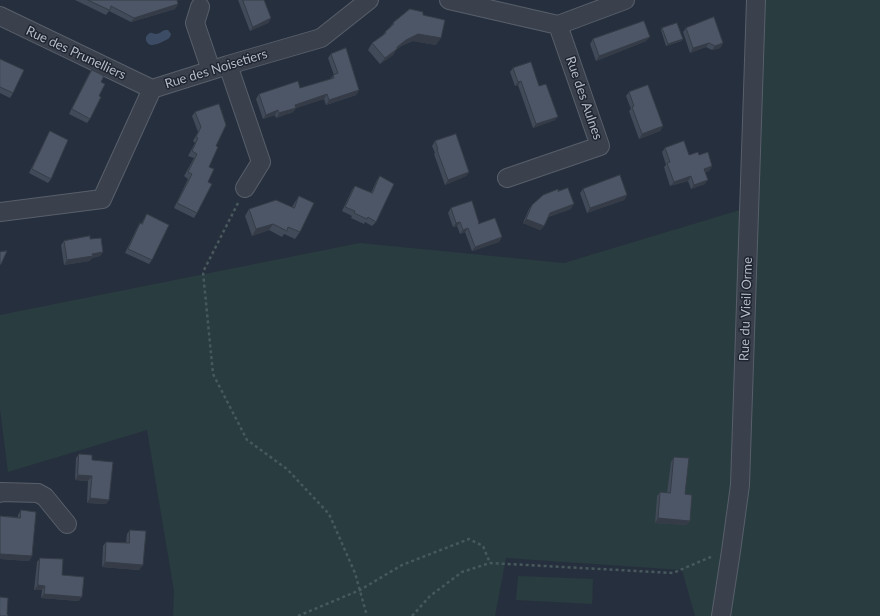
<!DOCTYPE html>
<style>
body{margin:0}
canvas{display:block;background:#262f3d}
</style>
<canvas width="880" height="616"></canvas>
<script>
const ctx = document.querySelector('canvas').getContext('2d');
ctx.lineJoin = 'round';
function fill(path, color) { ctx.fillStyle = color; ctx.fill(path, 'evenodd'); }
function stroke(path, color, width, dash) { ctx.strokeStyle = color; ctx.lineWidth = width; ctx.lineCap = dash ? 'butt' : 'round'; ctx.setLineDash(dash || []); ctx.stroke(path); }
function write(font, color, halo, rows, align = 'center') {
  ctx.font = font + ' Lato,sans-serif'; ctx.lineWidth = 3; ctx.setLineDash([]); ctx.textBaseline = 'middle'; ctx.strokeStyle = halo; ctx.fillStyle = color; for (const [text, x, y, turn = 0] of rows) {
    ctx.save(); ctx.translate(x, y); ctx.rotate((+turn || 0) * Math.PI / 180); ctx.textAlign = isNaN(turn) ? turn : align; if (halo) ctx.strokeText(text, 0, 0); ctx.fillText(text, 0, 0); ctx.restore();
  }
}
fill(new Path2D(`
 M758,0H880V616H695L682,570L506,558L495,616H173L174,591L147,430L8,472L0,409V315L360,243L564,263L753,206Z
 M518,576L593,579L592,604L516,600Z`), '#293c3f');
fill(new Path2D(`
 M165,30H168L171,34L170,37L168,39C164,41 157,45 152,45C146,45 143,36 150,33C152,32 153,34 156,34C159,34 162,31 165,30Z`), '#3d4c65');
const minor = new Path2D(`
 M449,0L558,25L625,0
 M200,7L195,23L211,70
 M0,16L152,89
 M228,65L261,162L245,188
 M507,178L600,146L558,25
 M0,212L102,199L152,89L228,65L321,38L369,0
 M0,493L1,492L38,493L45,497L67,524
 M721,616L731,551L740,485L756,0`);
stroke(minor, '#585f6b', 20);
stroke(new Path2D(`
 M238,203L203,272L213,374L247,440L287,469L329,514L355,573L367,616
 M298,616L360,590L402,565L469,539L483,546L490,563
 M412,616L430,596L462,572L490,563L673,573L713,556`), '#48595d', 2.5, [3, 3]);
stroke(minor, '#3a414d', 18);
fill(new Path2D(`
 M75,0H177L178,4L175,9L131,22L109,11L106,15Z
 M238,0H264L271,18L268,23L250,31Z
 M423,15L436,45L413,41L401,46L396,50L393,55L380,64L368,50L372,43L382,36L385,32L390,27L393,23Z
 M662,28L683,39L681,41L666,46L661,30Z
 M686,28L723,43L720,48L712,50L706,47L690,53L683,32Z
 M593,39L646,41L596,61L590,44Z
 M331,54L359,90L356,95L326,105L324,99L296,108L293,112L276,118L275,115L263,119L256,99L259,94L300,88L330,79L334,75L328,58Z
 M0,59L13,93L10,98L0,93Z
 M513,68L539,86L555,120L533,128L518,85L515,86L510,72Z
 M92,70L101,82L99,96L90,119L87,123L69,114L89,74Z
 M629,92L663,126L660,131L639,139L629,111L631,109L626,96Z
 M195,112L216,146L209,167L208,182L197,213L194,218L174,208L188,179L184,176L194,158L188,156L195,143L193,141L198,132L192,116Z
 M50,131L51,179L48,183L29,173L47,136Z
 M435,141L469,172L466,176L445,185L434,154L435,153L432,146Z
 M665,148L689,155H699L712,166L709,171L705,172V184L691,189L688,181L670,186L664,167L666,165L662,152Z
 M380,176L376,222L372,226L365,222L364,224L351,218L352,216L342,211L352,190L355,186L371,193L377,180Z
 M583,189L627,195L624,200L587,213L580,193Z
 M558,191L571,209L548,217L544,226L540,230L523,223L529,209L532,205Z
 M299,196L300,232L295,239L284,234L282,237L269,230L252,236L245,216L249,209L292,207L295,202Z
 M451,208L479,223L502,237L499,242L472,251L465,232L460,234L457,226L453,227L448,213Z
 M147,214L152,260L149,264L125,253L137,228L140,223L141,224Z
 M90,239L103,252L100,256L92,258L89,261L64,265L61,245L64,241Z
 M79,454L92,460L109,500L106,504L87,503L88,481L75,480L76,458Z
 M674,457L685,494L687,525L655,523L657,496L660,492L667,493L671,462Z
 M21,510L32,556L29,561L0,559V516L18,517V515Z
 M130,530L143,565L139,570L102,567L103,546L106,542L126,543L127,534Z
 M40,558L62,575L79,601L41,598L42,590H34L37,562Z`), '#414a58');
fill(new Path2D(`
 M178,4L175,9L131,22L134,18Z
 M271,18L268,23L250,31L253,27Z
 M418,34L441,38L436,45L413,41L401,46L396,50L393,55L380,64L385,58L406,40Z
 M650,37L646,41L596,61L599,56Z
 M683,39L681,41L666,46L668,44Z
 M709,43L706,47L690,53L693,48Z
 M723,43L720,48L712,50L715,46Z
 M521,81L518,85L515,86L518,82Z
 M359,90L356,95L326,105L329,100Z
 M327,94L324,99L296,108L293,112L276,118L279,113L295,105Z
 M278,110L275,115L263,119L266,115Z
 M558,117L555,120L533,128L536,124Z
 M663,126L660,131L639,139L642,134Z
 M712,166L709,171L701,174L704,169Z
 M469,172L466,176L445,185L448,180Z
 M691,176L688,181L670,186L674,182Z
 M708,180L705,184L691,189L694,185Z
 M627,195L624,200L587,213L590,208Z
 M574,204L571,209L547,217L550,213Z
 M526,219L544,226L540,230L523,223Z
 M460,222L457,226L453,227L456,223Z
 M273,224L269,230L252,236L256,229Z
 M468,228L465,232L460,234L463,230Z
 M502,237L499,242L472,251L475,247Z
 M103,252L100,256L92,258L89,261L64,265L67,260L92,254Z
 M78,475L92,476L88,481L75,480Z
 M90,498L109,500L106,504L87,503Z
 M658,518L690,521L687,525L655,523Z
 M0,554L32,556L29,561L0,559Z
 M105,562L143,565L139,570L102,567Z
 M38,585L45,586L42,590H34Z
 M44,594L82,597L79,601L41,598Z`), '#353c47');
const building = new Path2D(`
 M88,0H177L178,4L134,18L111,6L110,10Z
 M243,0H264L271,18L253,27Z
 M410,9L423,12V15L445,20L441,38L418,34L406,40L397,47V49L385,58L372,43L386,33L385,32L394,24L393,23Z
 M714,17L723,43L715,46L709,43L693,48L686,28Z
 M644,21L650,37L599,56L593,39Z
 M677,23L683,39L668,44L662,28Z
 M346,48L359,90L329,100L327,94L295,105L296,108L279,113L278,110L266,115L259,94L298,81L300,88L334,78L333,75L338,73L331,54Z
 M0,59L24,70L13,93L0,87Z
 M531,62L539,86L546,84L558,117L536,124L521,81L518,82L513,68Z
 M92,70L104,76L101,82L105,84L99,96L101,97L90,119L72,109Z
 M648,85L663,126L642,134L632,107L634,106L629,92Z
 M219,104L226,125L216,146L218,147L209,167L214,169L208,182L212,184L197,213L177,203L192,174L188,172L197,154L192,151L198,138L196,137L201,127L195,112Z
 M50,131L68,140L51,179L32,169Z
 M456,134L469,172L448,180L437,150L438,149L435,141Z
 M684,141L689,155L698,152L699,155L708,152L712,166L704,169L708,180L694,185L691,176L674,182L667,163L670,162L665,148Z
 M620,175L627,195L590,208L583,189Z
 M380,176L394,184L376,222L368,217L367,219L354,213L355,211L345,207L355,186L372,193Z
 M568,188L574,204L550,213L544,226L526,219L532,205L543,195L558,189V191Z
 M299,196L314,203L300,232L288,227L287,231L273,224L256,229L249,209L276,200L294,208Z
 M472,201L479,223L478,224L495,218L502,237L475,247L468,228L463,230L460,222L456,223L451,208Z
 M147,214L169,225L152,260L128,249L140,223L142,224Z
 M90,236V239L101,238L103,252L92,254L93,256L67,260L64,241Z
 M7,251L1,264L0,265V252Z
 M79,454L92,455V460L113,462L109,500L90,498L92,476L78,475Z
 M674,457L689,458L685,494L692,495L690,521L658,518L660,492L670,493Z
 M21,510L36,512L32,556L0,554V516L20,518Z
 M130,530L146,531L143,565L105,562L106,542L129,543Z
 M40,558L63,559L62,575L84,577L82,597L44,594L45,586L38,585Z
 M0,597L8,598L7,614L8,615V616H0Z`);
fill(building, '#4c5666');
stroke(building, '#353c47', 1);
write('13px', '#b6bcc8', '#1f2632', [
 ["Rue des Prunelliers",76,53,25],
 ["Rue des Noisetiers",216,69,-17],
 ["Rue des Aulnes",584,98,71],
 ["Rue du Vieil Orme",746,309,-88]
]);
</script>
